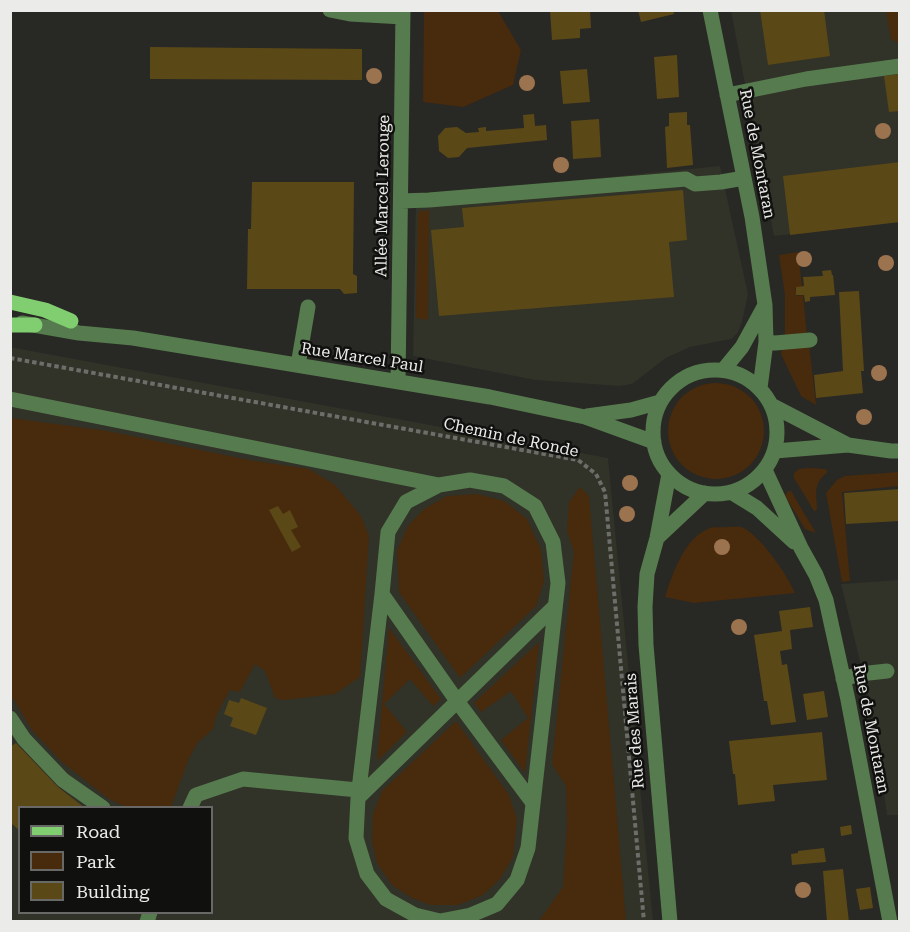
<!DOCTYPE html>
<meta charset="utf-8">
<style>
body{margin:0}
#map{position:relative;width:910px;height:932px;overflow:hidden;background:#282824;font-family:"Roboto Serif",serif}
canvas{display:block}
.frame{position:absolute;inset:0;border:12px solid #ebebe9;pointer-events:none}
.legend{position:absolute;left:18px;top:806px;width:195px;height:108px;box-sizing:border-box;background:#10110f;border:2px solid #686866;margin:0;padding:8px 10px;list-style:none;font-size:18px;color:#ebebe9}
.legend li{display:flex;align-items:center;gap:12px;height:30px}
.legend b{width:30px;border:2px solid #686866}
</style>
<div id="map">
<canvas width="910" height="932"></canvas>
<div class="frame"></div>
<ul class="legend">
<li><b style="height:8px;background:#80ce6f"></b>Road</li>
<li><b style="height:16px;background:#482a0d"></b>Park</li>
<li><b style="height:16px;background:#5b4817"></b>Building</li>
</ul>
</div>
<script>
const ctx = document.querySelector('canvas').getContext('2d');
ctx.lineJoin = 'round';
function fill(path, color) { ctx.fillStyle = color; ctx.fill(path, 'evenodd'); }
function stroke(path, color, width, dash) { ctx.strokeStyle = color; ctx.lineWidth = width; ctx.lineCap = dash ? 'butt' : 'round'; ctx.setLineDash(dash || []); ctx.stroke(path); }
function write(font, color, halo, rows, align = 'center') {
  ctx.font = font + ' "Roboto Serif",serif'; ctx.lineWidth = 5; ctx.setLineDash([]); ctx.textBaseline = 'middle'; ctx.strokeStyle = halo; ctx.fillStyle = color; for (const [text, x, y, turn = 0] of rows) {
    ctx.save(); ctx.translate(x, y); ctx.rotate((+turn || 0) * Math.PI / 180); ctx.textAlign = isNaN(turn) ? turn : align; if (halo) ctx.strokeText(text, 0, 0); ctx.fillText(text, 0, 0); ctx.restore();
  }
}
fill(new Path2D(`
 M731,11H899V222L774,236Z
 M720,166L748,294L742,322L738,332L731,339L690,347L666,358L632,384L619,386L535,380L413,356L416,196Z
 M10,347L608,458L653,921H11ZM20,808H212V912H20Z
 M899,580V815H887L871,706L841,584Z`), '#313228');
fill(new Path2D(`
 M424,11H498L521,50L513,85L463,107L423,102Z
 M886,11H899V44L891,39Z
 M429,210L428,320L416,318L418,212Z
 M798,252L802,286L795,288L797,296L803,295L807,337L785,338V295L779,255Z
 M809,344L816,405L801,396L781,354L782,350Z
 M668 431a48 48 0 1 1 96 0a48 48 0 1 1-96 0Z
 M11,418L107,431L249,460L309,469L335,485L361,516L369,536L360,677L335,694L284,700L275,698L265,671L255,664L240,692L230,690L216,716L213,729L198,742L189,758L171,807H126L109,799L62,762L32,730L11,695Z
 M810,468L825,469L827,471V473C812,484 817,495 817,510L814,511L794,478V473L799,469Z
 M899,472V486L842,492L850,581L842,582L826,493L837,480L845,476Z
 M580,487L589,496L626,921H536H539L563,887L567,823L566,786L552,764L574,552L567,531L569,502Z
 M788,491H791L816,533L805,529L785,496Z
 M477,494L504,501L527,519L541,550L544,581L536,606L460,678L399,592L397,551L408,526L424,509L447,496Z
 M712,527C719,528 736,526 741,527C759,533 788,576 795,593L694,603L665,597C671,577 682,547 699,534C703,531 708,529 712,527Z
 M389,628L441,699L433,706L410,679L384,704L407,732L377,761Z
 M539,642L525,773L501,740L528,718L511,691L481,712L474,703Z
 M456,721L509,795L517,819L513,857L500,879L483,895L458,905H431L412,898L392,885L377,863L372,841L373,814L382,791Z`), '#482a0d');
fill(new Path2D(`
 M550,10H590L591,28L580,29V38L552,40Z
 M638,10H673L674,14L641,22Z
 M760,10H824L830,56L768,65Z
 M150,47L362,49V80L150,79Z
 M677,55L679,97L657,99L654,57Z
 M587,69L590,102L563,104L560,71Z
 M900,74V111L889,112L884,76Z
 M687,112V125H690L693,165L667,168L665,127L669,126V113Z
 M534,114L535,126L546,125L547,140L467,148L459,157L448,158L439,151L438,136L445,128L457,127L466,133L479,132L478,128L486,127V131L524,128L523,115Z
 M599,119L601,157L573,159L571,121Z
 M900,162V222L790,235L783,176Z
 M252,182H354L353,274L357,276V293L344,294L340,289H247L248,229H251Z
 M683,190L687,240L669,242L674,297L439,316L431,230L464,227L462,208Z
 M831,270L832,275H833L835,295L810,297V301L805,302L804,295H796V287L804,286L803,277L823,276L822,271Z
 M859,291L864,371H861L863,393L816,398L814,375L843,371L839,292Z
 M900,489V521L846,524L844,493Z
 M278,506L283,514L290,510L298,527L291,530L301,547L292,552L269,510Z
 M810,607L813,627L790,630L792,649L780,651L782,665L787,664L796,722L771,725L767,701H764L754,635L782,631L779,611Z
 M824,691L828,717L807,720L803,694Z
 M241,698L267,708L256,735L230,726L233,718L224,714L229,700L239,703Z
 M822,732L827,780L773,785L775,801L738,805L735,774H733L729,741Z
 M16,743L58,787L85,808H20V831L10,822V747Z
 M851,825L852,834L841,836L840,827Z
 M824,848L826,862L792,865L791,854L798,853V851Z
 M843,869L849,922H827L823,871Z
 M870,887L873,908L860,910L856,889Z`), '#5b4817');
stroke(new Path2D(`
 M10,358L578,460L596,474L605,492L644,922`), '#6d6d6a', 4, [4.5, 3]);
stroke(new Path2D(`
 M330,10L350,14L403,17
 M710,10L752,217L765,305L766,342L760,388
 M727,95L806,79L900,66
 M401,201L429,200L686,179L695,184L721,182L744,178
 M22,323L79,333L133,338L490,397L585,417L654,442
 M766,342L775,343L810,340
 M298,365L308,307
 M724,369L742,347L765,305
 M653 432a62 62 0 1 1 124 0a62 62 0 1 1-124 0Z
 M398,382L403,10
 M10,399L439,485
 M773,406L848,445
 M587,416L631,410L660,402
 M775,451L848,445L891,451H900
 M765,470L801,548L816,575L826,600L848,700L890,922
 M669,474L657,538L647,574L645,607L646,645L670,922
 M731,492L757,508L794,542
 M657,538L705,493
 M382,594L358,798L356,838L367,874L386,899L415,915L440,921L471,915L497,904L517,880L528,848L558,583L553,542L535,506L504,486L470,480L439,485L406,502L388,532L382,594L457,701L533,803
 M843,679L860,674L887,671
 M10,718L24,739L63,780L103,808
 M358,798L555,606
 M190,808L196,795L243,779L358,790
 M147,922L150,912`), '#567b4e', 15);
stroke(new Path2D(`
 M10,302L45,310L71,321
 M10,325H35`), '#80ce6f', 15);
ctx.fillStyle = '#9c734f';
for (const [x, y] of [
 [374,76],
 [527,83],
 [883,131],
 [561,165],
 [804,259],
 [886,263],
 [879,373],
 [864,417],
 [630,483],
 [627,514],
 [722,547],
 [739,627],
 [803,890]
]) { ctx.beginPath(); ctx.arc(x, y, 8, 0, 2 * Math.PI); ctx.fill(); }
write('16px', '#ebebe9', '#10110f', [
 ["Rue de Montaran",757,154,79],
 ["Allée Marcel Lerouge",383,196,-89],
 ["Rue Marcel Paul",362,358,9],
 ["Chemin de Ronde",511,438,12],
 ["Rue de Montaran",871,729,79],
 ["Rue des Marais",635,731,-94]
]);
</script>
